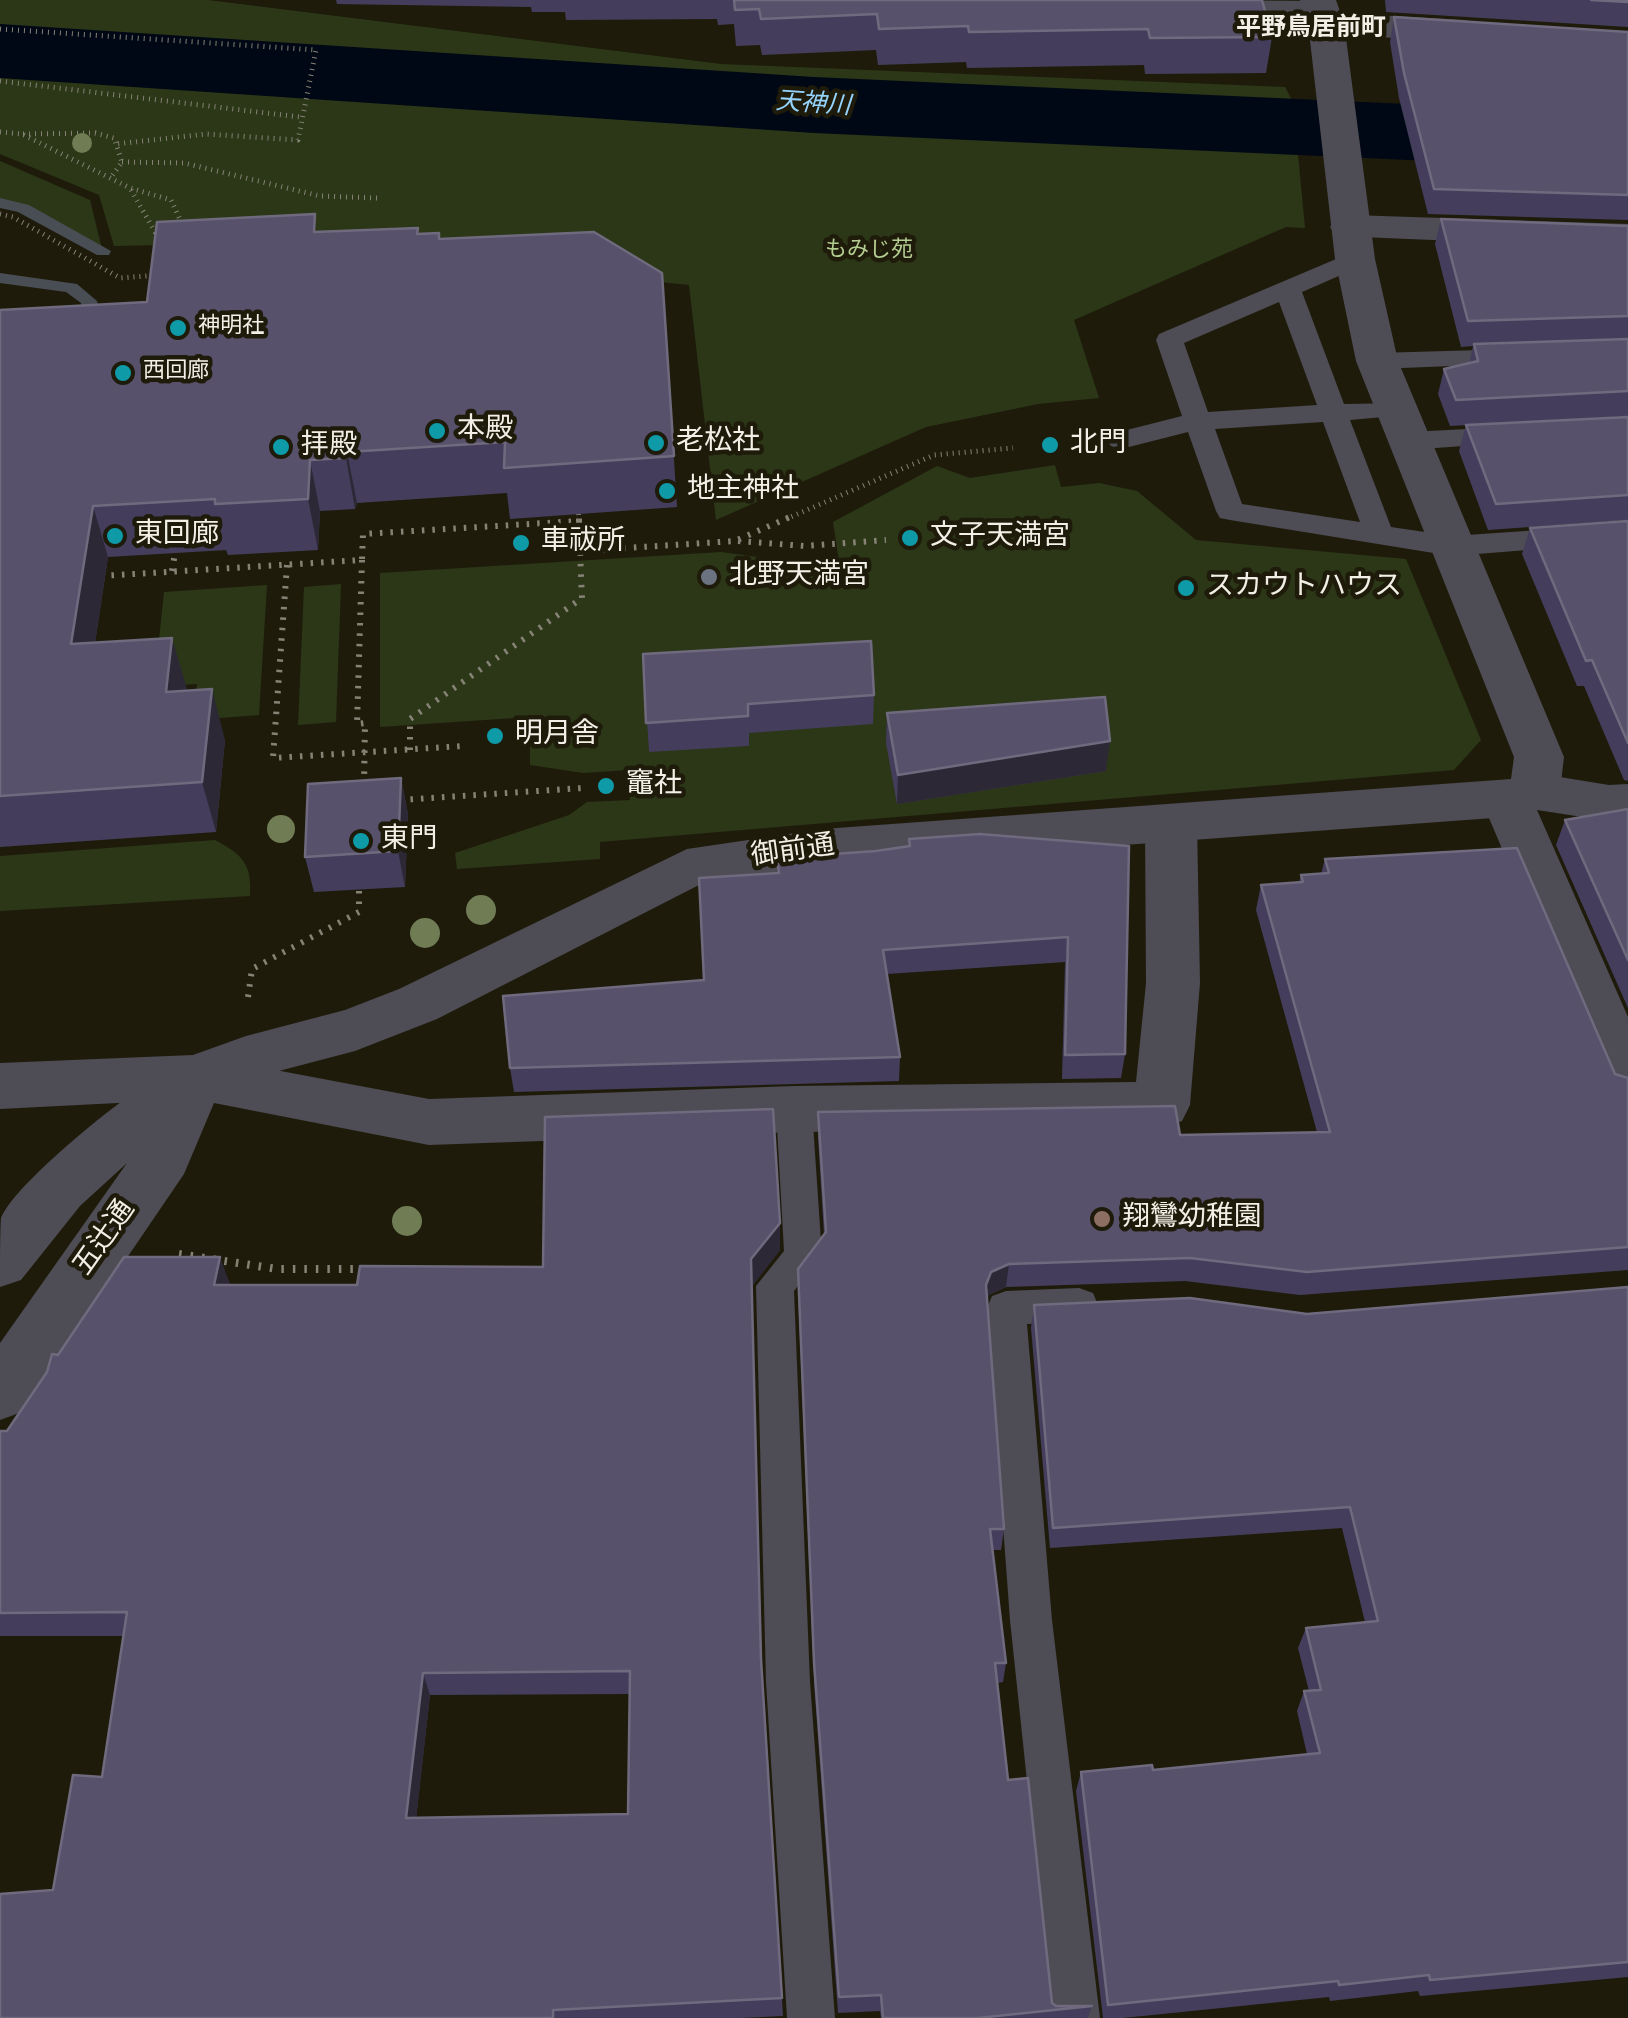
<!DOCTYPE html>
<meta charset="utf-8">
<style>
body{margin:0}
canvas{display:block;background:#1e1b0b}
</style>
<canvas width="1628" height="2018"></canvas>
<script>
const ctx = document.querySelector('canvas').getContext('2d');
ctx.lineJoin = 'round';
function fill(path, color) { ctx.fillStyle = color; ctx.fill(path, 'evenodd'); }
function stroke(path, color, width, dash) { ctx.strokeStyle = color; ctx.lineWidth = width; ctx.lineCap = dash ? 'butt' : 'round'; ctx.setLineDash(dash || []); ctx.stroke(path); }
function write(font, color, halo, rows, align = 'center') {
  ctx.font = font + ' Overpass,"Noto Sans JP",sans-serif'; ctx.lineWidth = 9; ctx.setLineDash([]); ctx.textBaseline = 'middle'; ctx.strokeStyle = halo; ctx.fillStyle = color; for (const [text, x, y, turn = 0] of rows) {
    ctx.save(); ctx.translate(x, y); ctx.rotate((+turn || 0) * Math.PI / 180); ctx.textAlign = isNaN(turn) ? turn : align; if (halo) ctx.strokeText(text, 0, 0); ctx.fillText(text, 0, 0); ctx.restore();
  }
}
fill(new Path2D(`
 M0,0H208L721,64L1285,87L1293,102L1305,228L1286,227L1074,320L1099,398L1038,404L926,427L716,520L689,285L191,233L166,245L114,246L99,195L0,154Z
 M0,161L90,200L102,249L28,206L0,201Z
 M1055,465L1061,487L1099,483L1137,491L1196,540L1406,559L1481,740L1454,770L600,842V859L457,869L455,853L569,815L587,802L630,800L628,770L583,773L530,765V717L380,727V573L721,552L840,568L833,522L937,466L970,478Z
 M341,584L336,722L298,725L304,587Z
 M267,585L259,715L194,720L197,684L154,687L164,592Z
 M215,840C243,855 252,864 250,896L0,911V856Z`), '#2b3717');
fill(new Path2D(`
 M0,198L29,205L111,251L109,255H97L18,212L0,208Z
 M0,273L77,284L97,301L103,327L100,331H88L81,303L66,292L0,283Z`), '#494d54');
fill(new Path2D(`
 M0,24L814,77L1628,114V170L814,133L0,78Z`), '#000715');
stroke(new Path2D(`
 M0,29L316,50L298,140L206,134L116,144
 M0,81L300,117
 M0,132L22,134L130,188L171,200L183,226
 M23,134L95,133L114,138L122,162L112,176
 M122,162L184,163L320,196L378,198
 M131,190L155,232L164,234
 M0,214L13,217L120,278L158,275
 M578,508L579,519
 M786,519L934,455L1013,448`), '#868376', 5, [1, 5]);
stroke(new Path2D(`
 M579,521L580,551L735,541L792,516
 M738,541L805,546L886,540
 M362,560L357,724L365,723L364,786
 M287,565L273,758L463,746
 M172,571L175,553
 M101,576L362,560L363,534L579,521V516
 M410,750V719L582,598L580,551
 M400,800L583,788
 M248,997L252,969L359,912V889`), '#868376', 6, [2.5, 8]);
stroke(new Path2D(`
 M179,1254L277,1269H365`), '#868376', 8, [2.5, 9]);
fill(new Path2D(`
 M1355,251L1368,259L1364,265L1302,292L1344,404L1406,403L1410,409L1406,415L1350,420L1391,527L1452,536L1628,524V542L1452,556L1230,520L1220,518L1216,511L1188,432L1121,449L1111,446L1107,440L1111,434L1182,416L1156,340L1159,334ZM1279,302L1317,405L1208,412L1184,343ZM1323,422L1360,522L1242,504L1215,429Z
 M1516,349L1526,351L1530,357L1526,363L1377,369L1363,361L1377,353Z
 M1507,427L1517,430L1521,436L1517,442L1409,450L1399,447L1395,441L1399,435L1409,432Z
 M794,1094L807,1099L812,1109L822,1256L794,1291L810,1682L835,2018H787L766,1682L756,1286L784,1251L776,1109L781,1099Z
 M1079,1288L1093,1293L1098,1305L1093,1317L1079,1322L1027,1324L1052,1620L1100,2018H1052L1010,1620L987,1308L992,1296L1006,1291Z`), '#4e4c54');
fill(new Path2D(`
 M1189,0L1322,1L1335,4L1339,13L1465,20L1478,23L1483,31L1478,39L1465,42L1326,34L1313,31L1308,23L1176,19L1171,11L1176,3Z
 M1350,215L1628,224V248L1336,236L1330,227L1336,218Z
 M1535,773L1609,785L1628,784V820L1609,821L1537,810L1628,1017V1103L1608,1097L1600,1081L1481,799L1489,786L1507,781L1514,783L1517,778Z
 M1171,804L1189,810L1197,823L1200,983L1190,1105L1182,1121L1162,1128L794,1132L429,1145L214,1103L184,1174L22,1412L0,1420V1343L127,1163L80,1206L21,1280L0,1287C0,1271 0,1231 1,1218C17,1179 156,1068 196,1055L429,1099L794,1086L1136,1082L1146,983L1145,823L1153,810Z`), '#4e4c54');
fill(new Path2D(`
 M1300,0H1336L1344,23L1375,259L1398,361L1564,757L1560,791L1553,804L1507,817L823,867L697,886L437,1019L355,1051L256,1077L196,1099L0,1109V1063L193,1055L246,1036L345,1010L399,989L687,849L823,829L1511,779L1514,757L1356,361L1335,259L1308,23Z`), '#4e4c54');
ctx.fillStyle = '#707c54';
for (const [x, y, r] of [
 [82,143,10],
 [281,829,14],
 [481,910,15],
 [425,933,15],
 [407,1221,15]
]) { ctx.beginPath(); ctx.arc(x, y, r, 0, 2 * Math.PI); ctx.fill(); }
fill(new Path2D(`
 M336,0H1262L1272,37L1266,73L1145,74L1144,65L967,68L966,62L878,65L876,50L762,55L760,45L736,46L734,24L718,25L717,19L566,20L565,12H532L531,7L337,4Z
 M1385,0H1628V27L1386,12Z
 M1394,17L1628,32V220L1428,214L1399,98L1390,42Z
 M1441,219L1628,226V416L1450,426L1438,394L1444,369L1469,363L1473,346L1461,347L1435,244Z
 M318,232L419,234L440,239L662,273L677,507L510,519L507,493L357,503L355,509L320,511L318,550L228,555L226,550L108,557L95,643L187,689V691L225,740L216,832L0,847V310L147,302Z
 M1628,417V520L1488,530L1459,451L1466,425Z
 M1628,521V781L1624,780L1584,686H1577L1522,554L1530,528Z
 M643,654L874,695L873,724L749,733V746L649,752Z
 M887,713L1106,771L897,804L886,743Z
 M401,778L408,814L405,887L314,892L305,857Z
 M1628,809V1008L1556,845L1565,820Z
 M909,839L1129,846L1125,1054L1121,1078L1062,1079L1065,962L887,974L900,1057L899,1081L514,1092L510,1068L704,980L777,873V858L876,851L909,846Z
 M1325,859L1615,1074L1628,1078V1270L1300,1295L1185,1281L1006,1287L989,1295L987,1299L1004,1529L1001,1550H993L1006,1663L1003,1682L997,1683L1008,1780L1052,2003L1056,2006H1092L1088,2018H881L880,2011L838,2013L814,1682L798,1292L824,1235L818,1136V1112L1180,1135L1317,1132L1256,910L1261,885L1299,882L1301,875L1321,874Z
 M780,1250L752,1286L762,1670L783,2016L741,2018H0L102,1777L124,1636H0V1431H7L58,1355L230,1284L357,1285L543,1267ZM630,1694L628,1814L416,1818L430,1695Z
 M1628,1287V1977L1420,1996L1418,1991L1330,2001L1329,1997L1123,2018H1103L1076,1791L1081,1772L1153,1770L1307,1754L1297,1711L1304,1691H1309L1298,1648L1306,1628L1365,1622L1342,1528L1050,1548L1031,1328L1034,1305L1307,1314Z`), '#443e5c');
fill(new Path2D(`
 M347,452L357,503L355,509L346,458Z
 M310,460L320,511L318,550L308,499Z
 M93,506L108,557L87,695L71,644Z
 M172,638L187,689L181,743L166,692Z
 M212,689L225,740L216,832L202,782Z
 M1110,741L1106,771L897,804L898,775Z
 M401,778L408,814L405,887L398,851Z
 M780,1223V1250L752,1286L751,1259Z
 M220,1257L230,1284L224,1312L214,1285Z
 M1009,1264L1006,1287L989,1295L983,1308L986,1285L991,1272Z
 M423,1673L430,1695L414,1838L406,1818Z`), '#2d2836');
const building = new Path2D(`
 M734,0H1262L1272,37L1150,38L1148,29L969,32L968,26L879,29L877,14L761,19L759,9L735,10Z
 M1591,0H1628V2Z
 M1394,17L1628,32V195L1434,189L1404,73Z
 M315,214L314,232L418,228L417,234L439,233V239L594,232L662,273L674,456L504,468L505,442L347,452L346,458L310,460L308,499L215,504V499L93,506L71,644L172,638L166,692L212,689L202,782L0,796V310L147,302L157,222Z
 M1441,219L1628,226V316L1468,321Z
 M1628,339V391L1456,400L1444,369L1478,361L1474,344Z
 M1628,417V495L1496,504L1466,425Z
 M1628,521V743L1592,660L1586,661L1530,528Z
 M871,641L874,695L748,704V716L646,723L643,654Z
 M1105,697L1110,741L898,775L887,713Z
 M401,778L398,851L305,857L308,784Z
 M1628,809V960L1565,820Z
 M980,834L1129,846L1125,1054L1065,1055L1068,937L883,950L900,1057L510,1068L503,996L704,980L699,878L779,873L777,858L876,851L910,846L909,839Z
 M1517,848L1615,1074L1628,1078V1247L1307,1272L1190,1258L1009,1264L991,1272L986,1285L1004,1529H990L1006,1663H995L1008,1780L1028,1778L1052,2003L1056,2006H1092L978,2018H883L881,1995L839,1997L814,1662L798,1269L826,1232L818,1112L1175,1106L1180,1135L1330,1132L1261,885L1303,882L1301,875L1329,873L1325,859Z
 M773,1109L780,1223L751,1259L761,1659L782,1998L553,2010V2018H0V1894L53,1890L73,1775L102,1777L127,1612L0,1613V1431H7L47,1372L52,1354L58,1355L124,1257H220L214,1285H357L360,1266L543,1267L545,1117ZM630,1671L628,1814L406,1818L423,1673Z
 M1628,1287V1962L1430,1980L1429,1975L1339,1985L1338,1981L1108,2005L1081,1772L1152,1765L1153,1770L1320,1753L1304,1691L1321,1690L1306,1628L1378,1621L1350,1507L1053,1528L1034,1305L1190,1298L1307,1314Z`);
fill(building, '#57516b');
stroke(building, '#6f6a7e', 2.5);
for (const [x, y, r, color] of [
 [178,328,10,"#0f9aa8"],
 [123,373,10,"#0f9aa8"],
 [437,431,10,"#0f9aa8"],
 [656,443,10,"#0f9aa8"],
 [1050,445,10,"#0f9aa8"],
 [281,447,10,"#0f9aa8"],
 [667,491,10,"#0f9aa8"],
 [115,536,10,"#0f9aa8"],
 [910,538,10,"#0f9aa8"],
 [521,543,10,"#0f9aa8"],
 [709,577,10,"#6b7280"],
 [1186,588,10,"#0f9aa8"],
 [495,736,10,"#0f9aa8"],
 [606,786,10,"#0f9aa8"],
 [361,841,10,"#0f9aa8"],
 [1102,1219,10,"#8d6e63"]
]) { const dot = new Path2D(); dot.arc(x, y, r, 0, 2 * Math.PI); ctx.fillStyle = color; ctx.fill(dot); stroke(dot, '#1e1b0b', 4); }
write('22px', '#b3cc8f', '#1e1b0b', [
 ["もみじ苑",869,252]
]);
write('22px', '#f2f0e6', '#1e1b0b', [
 ["神明社",198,328],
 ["西回廊",143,373]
], 'left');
write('bold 25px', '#f2f0e6', '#1e1b0b', [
 ["平野鳥居前町",1311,30]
]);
write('italic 25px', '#95d3fd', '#1e1b0b', [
 ["天神川",813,106,4]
]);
write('28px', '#f2f0e6', '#1e1b0b', [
 ["本殿",457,431],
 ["老松社",676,443],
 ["北門",1070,445],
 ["拝殿",301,447],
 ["地主神社",687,491],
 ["東回廊",135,536],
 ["文子天満宮",930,538],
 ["車祓所",541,543],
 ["北野天満宮",729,577],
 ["スカウトハウス",1206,588],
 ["明月舎",515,736],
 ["竈社",626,786],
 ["東門",381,841],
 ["翔鸞幼稚園",1122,1219]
], 'left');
write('28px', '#f2f0e6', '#1e1b0b', [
 ["御前通",793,853,-8],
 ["五辻通",106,1239,-55]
]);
</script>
